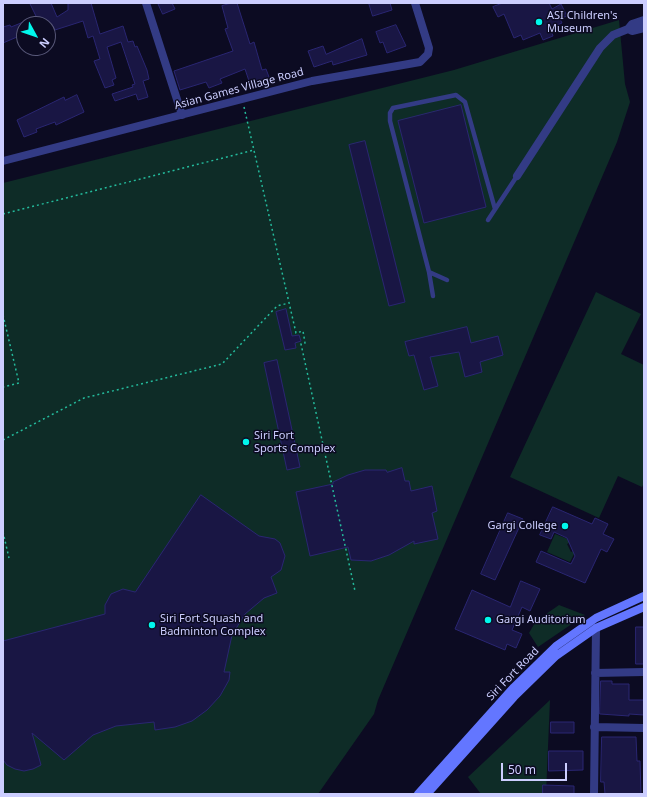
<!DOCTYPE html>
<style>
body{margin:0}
#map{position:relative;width:647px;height:797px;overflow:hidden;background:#0c0b22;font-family:"Noto Sans",sans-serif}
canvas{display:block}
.frame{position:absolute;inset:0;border:4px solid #ccceff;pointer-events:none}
.north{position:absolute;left:16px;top:16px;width:40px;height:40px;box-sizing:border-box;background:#0c0b22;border:1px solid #59597a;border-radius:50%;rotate:130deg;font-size:11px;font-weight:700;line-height:16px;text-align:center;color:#ccceff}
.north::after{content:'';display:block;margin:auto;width:14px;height:18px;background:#00f7ec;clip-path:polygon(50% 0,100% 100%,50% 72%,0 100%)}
.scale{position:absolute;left:501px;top:763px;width:66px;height:18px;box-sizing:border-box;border:2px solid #ccceff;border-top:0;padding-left:5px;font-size:12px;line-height:14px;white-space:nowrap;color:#ccceff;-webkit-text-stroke:3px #0c0b22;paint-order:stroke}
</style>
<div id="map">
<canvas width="647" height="797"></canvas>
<div class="frame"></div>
<div class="north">N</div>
<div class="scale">50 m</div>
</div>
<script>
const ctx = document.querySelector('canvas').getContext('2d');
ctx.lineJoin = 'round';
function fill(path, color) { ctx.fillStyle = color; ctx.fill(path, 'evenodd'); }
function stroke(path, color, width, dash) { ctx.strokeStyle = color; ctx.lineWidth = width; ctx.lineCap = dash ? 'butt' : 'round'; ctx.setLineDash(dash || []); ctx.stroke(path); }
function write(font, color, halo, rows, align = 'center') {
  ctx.font = font + ' "Noto Sans",sans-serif'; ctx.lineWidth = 3; ctx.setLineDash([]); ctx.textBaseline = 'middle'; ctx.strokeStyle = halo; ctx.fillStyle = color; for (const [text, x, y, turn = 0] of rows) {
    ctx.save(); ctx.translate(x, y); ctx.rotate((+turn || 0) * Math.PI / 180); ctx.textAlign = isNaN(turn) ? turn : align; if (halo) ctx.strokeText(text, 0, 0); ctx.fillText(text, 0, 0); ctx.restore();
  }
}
fill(new Path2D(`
 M619,20L625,84L630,102L617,142L378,700L374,714L318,794H3V183L454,70Z
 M596,292L641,314L621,354L644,365V483L642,487L618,476L599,518L510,477Z
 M555,534L573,541L567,544L571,552L576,550L570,562L547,552Z
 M559,605L585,615L538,647L529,633L536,621Z
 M550,700L546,794H481L468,777Z`), '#0e2c27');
const building = new Path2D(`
 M30,3H51L57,17L68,10V3H91L100,34L123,26L128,42L133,41L135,47L137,46L147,70L149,79L143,81L148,97L138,100L136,94L115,101L112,94L133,87L132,85L135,84L121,42L107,47L116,78L112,80L114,85L105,88L94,61L100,59L93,36L88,38L83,21L55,30L53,26L48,29V24H24V34L3,43V27L10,25L11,27L36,17Z
 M158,3H172L175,9L163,14Z
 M232,3H237L250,44L254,42L262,70L266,69L269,77L250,84L245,69L220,79L222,83L209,88L206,82L180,90L174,71L233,51L225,29L228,28L222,6Z
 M369,3H390L392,10L373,16Z
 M503,3H549L552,9L561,4L567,16L560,19L562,23L550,28L553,36L543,40L540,33L523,40L521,35L514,38L504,14L498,17L493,7Z
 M396,25L406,46L387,53L383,42L380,43L376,32Z
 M362,39L367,55L333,65L332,61L314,67L308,51L323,46L326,54Z
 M77,95L84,112L56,125L55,122L36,129L37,132L24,137L17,120L64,97L65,100Z
 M461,105L486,207L424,223L398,121Z
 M365,141L405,302L389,306L349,145Z
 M286,309L292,336L299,335L301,341L295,343L296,348L285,350L276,312Z
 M467,327L471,343L498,336L503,355L480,362L482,372L465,377L459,352L430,357L438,386L424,390L414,355L409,356L405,342Z
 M277,360L300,467L287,470L264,363Z
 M402,468L405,481H409L411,491L432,486L437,511L432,513L438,539L414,544V541L389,555L371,561L351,560L348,547L310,556L296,492L333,484V482L348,475L365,470H386L387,472Z
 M201,495L259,536L275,539L280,543L285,556L281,570L271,577L277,593L264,598L245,614L232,635L224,672H230L229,680L220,696L207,710L192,721L175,727L155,730L154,722L116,726L93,735L64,760L32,733L41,765L33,769L24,771L15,769L7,765L3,760V641L105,614V605L111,594L123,589L135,592Z
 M553,507L592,524L595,518L608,524L603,534L614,539L607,552L601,549L585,583L536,562L541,551L571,564L575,556L567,538L554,532L551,539L540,535Z
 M508,513L523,519L495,580L481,574Z
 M521,581L540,589L530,611L522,607L512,630L522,634L516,648L507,644L505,650L455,629L472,590L510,607Z
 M636,627H644V664H636Z
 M601,681H612V684H629V700H644V715L629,714V716L600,714Z
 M551,722H574V733H551Z
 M602,737H636L637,761H640L641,794H605L604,782H601Z
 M549,751H583V770L549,771Z
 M543,785L574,786V794H543Z`);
fill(building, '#191644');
stroke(building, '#2a2672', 1);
stroke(new Path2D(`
 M244,107L296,333L303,331L305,343L301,344L355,591
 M3,214L254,150
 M3,315L19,383L3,387
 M3,440L84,398L222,364L277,306L289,303
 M3,532L9,558`), '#24bb9c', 1.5, [2, 3]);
stroke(new Path2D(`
 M488,220L517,176
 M429,272L390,121V113L393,108L456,95L465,102L495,209
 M433,296L429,272L447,280`), '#333b85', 4.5);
stroke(new Path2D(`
 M146,3L182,115
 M628,29L632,31L644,28
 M3,161L312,81L420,62L428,54L429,48L415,3
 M517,176L600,48L613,35L628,29L632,24L644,20
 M595,673L644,672
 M594,727L644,728
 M594,794L596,628`), '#333b85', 8);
stroke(new Path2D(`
 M418,794L514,687L556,646L596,618L644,596
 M427,794L514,697L556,656L596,628L644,607`), '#6376ff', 8);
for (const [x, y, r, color] of [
 [539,22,4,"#00f7ec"],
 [246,442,4,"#00f7ec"],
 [565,526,4,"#00f7ec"],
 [488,620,4,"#00f7ec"],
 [152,625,4,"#00f7ec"]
]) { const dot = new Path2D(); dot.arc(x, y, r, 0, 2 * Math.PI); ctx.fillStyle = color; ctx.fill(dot); stroke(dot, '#0c0b22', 1.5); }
write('11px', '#ccceff', '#0c0b22', [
 ["ASI Children's",547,16],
 ["Museum",547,29],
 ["Siri Fort",254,436],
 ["Sports Complex",254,449],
 ["Gargi College",557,526,"right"],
 ["Siri Fort Squash and",160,619],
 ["Badminton Complex",160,632],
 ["Gargi Auditorium",496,620]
], 'left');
write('11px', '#ccceff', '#0c0b22', [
 ["Asian Games Village Road",239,89,-15],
 ["Siri Fort Road",513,674,-46]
]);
</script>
